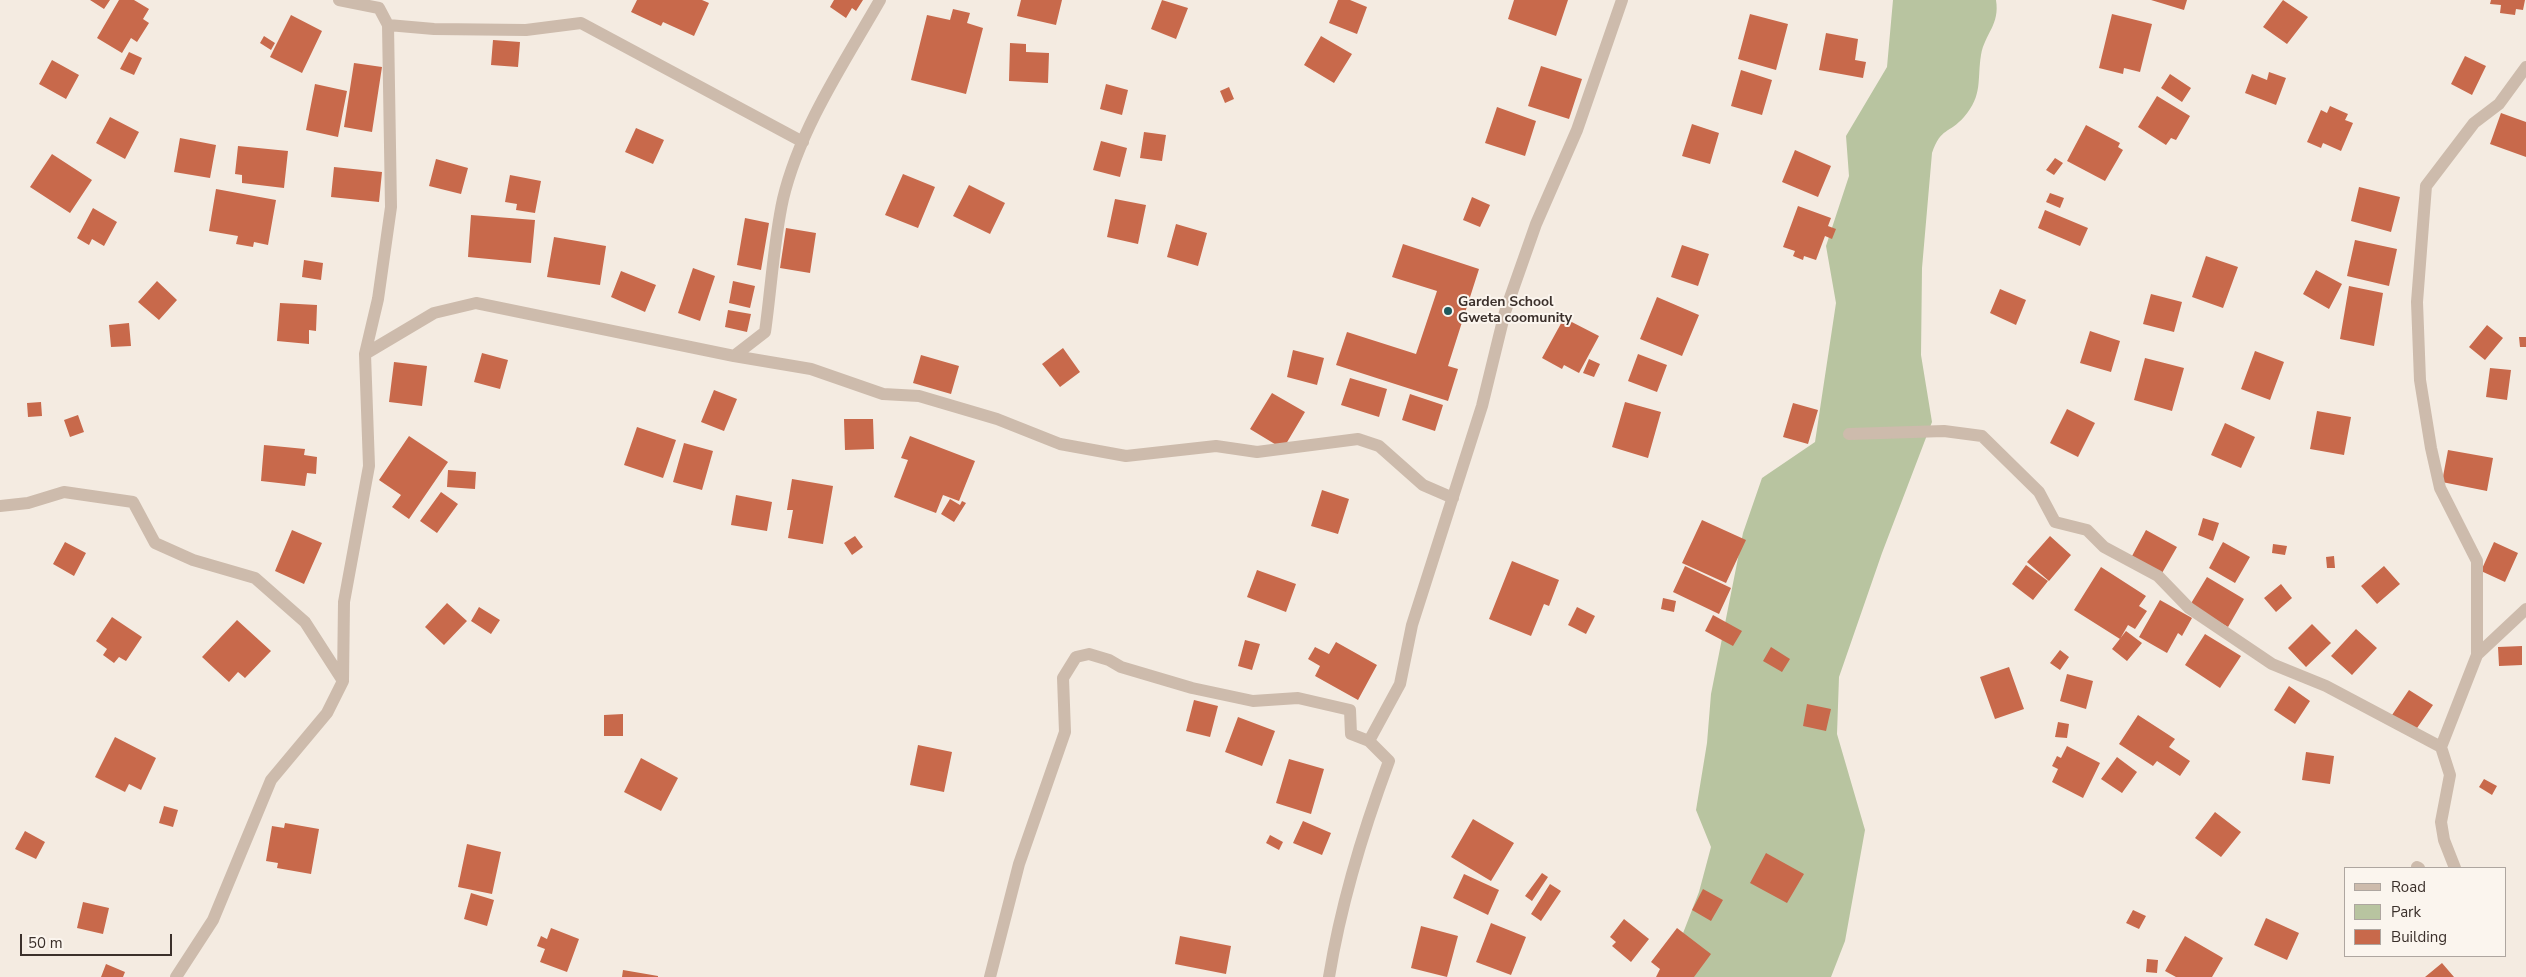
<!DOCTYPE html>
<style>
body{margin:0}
#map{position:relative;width:2526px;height:977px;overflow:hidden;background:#f4ebe1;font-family:"Nunito Sans",sans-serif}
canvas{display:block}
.legend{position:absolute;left:2344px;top:867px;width:162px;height:90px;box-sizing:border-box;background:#fbf5ee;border:1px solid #aea6a0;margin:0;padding:6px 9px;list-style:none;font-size:15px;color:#3b302b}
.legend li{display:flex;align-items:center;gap:10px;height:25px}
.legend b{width:25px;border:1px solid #aea6a0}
.scale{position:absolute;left:20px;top:934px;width:152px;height:22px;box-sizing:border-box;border:2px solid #3b302b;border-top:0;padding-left:6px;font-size:15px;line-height:18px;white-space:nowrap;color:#3b302b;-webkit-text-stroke:4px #fbf5ee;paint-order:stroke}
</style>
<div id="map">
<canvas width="2526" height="977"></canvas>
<ul class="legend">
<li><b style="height:6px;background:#cdbbac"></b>Road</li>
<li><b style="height:14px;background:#b8c4a0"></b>Park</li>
<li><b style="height:14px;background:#c8694b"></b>Building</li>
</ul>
<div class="scale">50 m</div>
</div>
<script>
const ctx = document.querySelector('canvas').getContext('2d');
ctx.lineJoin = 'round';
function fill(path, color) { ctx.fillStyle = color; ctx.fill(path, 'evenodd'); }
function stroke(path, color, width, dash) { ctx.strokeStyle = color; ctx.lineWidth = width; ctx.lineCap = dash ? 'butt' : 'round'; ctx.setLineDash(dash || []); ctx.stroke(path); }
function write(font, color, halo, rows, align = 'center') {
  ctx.font = font + ' "Nunito Sans",sans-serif'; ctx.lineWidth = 4; ctx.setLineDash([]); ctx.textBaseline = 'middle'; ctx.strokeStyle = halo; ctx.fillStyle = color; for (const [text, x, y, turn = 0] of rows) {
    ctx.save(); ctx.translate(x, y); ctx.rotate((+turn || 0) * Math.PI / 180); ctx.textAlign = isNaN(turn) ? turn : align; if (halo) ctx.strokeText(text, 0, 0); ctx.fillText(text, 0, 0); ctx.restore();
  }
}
fill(new Path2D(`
 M1893,0H1996C2000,25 1985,33 1981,55C1977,80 1983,95 1964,117C1949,134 1941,127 1932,153L1922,268L1921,355L1932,422L1882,553L1839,677L1837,734L1865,830L1845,941L1831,977H1666L1699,892L1711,847L1696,810L1707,743L1711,694L1743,533L1762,478L1815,442L1836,303L1826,246L1849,176L1846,136L1887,67Z`), '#b8c4a0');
fill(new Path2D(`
 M90,0H110L104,9Z
 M119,0H134L149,9L143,19L149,23L137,42L131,38L122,53L97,38Z
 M637,0H702L709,3L694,36L663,22L661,26L631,12Z
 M834,0H863L856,11L852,8L846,18L830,7Z
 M1021,0H1062L1056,25L1017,16Z
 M1162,0L1188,8L1176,39L1151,29Z
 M1338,0H1350L1367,7L1357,34L1329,23Z
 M1514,0H1568L1556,36L1508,19Z
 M2151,0H2187L2184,10Z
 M2283,0L2308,17L2287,44L2263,27Z
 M2491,0H2525L2523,10L2516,9L2515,15L2500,13L2501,5L2490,4Z
 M953,9L970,13L967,23L983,28L966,94L911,80L927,15L950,20Z
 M1750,14L1788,24L1776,70L1738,59Z
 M2112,14L2152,24L2140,72L2124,68L2123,74L2099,68Z
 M291,15L322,31L302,73L270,57Z
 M1826,33L1858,39L1855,60L1866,62L1863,78L1819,70Z
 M264,36L275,43L271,50L260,43Z
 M1321,36L1352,54L1334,83L1304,65Z
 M493,40L520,42L518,67L491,65Z
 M1010,43L1026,44V52L1049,53L1048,83L1009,81Z
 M129,52L142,58L134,75L120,69Z
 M2465,56L2486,66L2472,95L2451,84Z
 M52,60L79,75L66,99L39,84Z
 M354,63L382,67L372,132L344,127Z
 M1541,66L1582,79L1569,119L1528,106Z
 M1741,70L1772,80L1762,115L1731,106Z
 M2269,72L2286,78L2276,105L2245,93L2252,74L2267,80Z
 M2170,74L2191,88L2182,102L2161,88Z
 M315,84L347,91L338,137L306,130Z
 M1106,84L1128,90L1122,115L1100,109Z
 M1229,87L1234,99L1225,103L1220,91Z
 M2157,96L2190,116L2176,140L2171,138L2166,145L2138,127Z
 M2330,106L2348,114L2345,120L2353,123L2341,151L2323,143L2321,148L2307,142L2321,110L2327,113Z
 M1497,107L1536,121L1525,156L1485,143Z
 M2501,113L2526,122V157L2490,144Z
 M110,117L139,132L125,159L96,143Z
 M1692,124L1719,133L1710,164L1682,156Z
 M2086,125L2120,143L2118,147L2123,150L2105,181L2067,161Z
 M636,128L664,140L653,164L625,152Z
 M1144,132L1166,135L1162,161L1140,158Z
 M180,138L216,145L210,178L174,172Z
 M1101,141L1127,148L1120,177L1093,170Z
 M238,146L288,151L284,188L242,183V175L235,174Z
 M1795,150L1831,166L1818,197L1782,182Z
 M52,154L92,180L70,213L30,187Z
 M2055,158L2063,163L2054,175L2046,170Z
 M436,159L468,168L461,194L429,186Z
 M334,167L382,172L379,202L331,197Z
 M903,174L935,187L918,228L885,215Z
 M510,175L541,181L535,213L516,210L517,204L505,202Z
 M969,185L1005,203L990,234L953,216Z
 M2359,187L2400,197L2391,232L2351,221Z
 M216,189L276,200L268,245L254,242L253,247L236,244L238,236L209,231Z
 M2050,193L2064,198L2060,208L2046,202Z
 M1472,197L1490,205L1480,227L1463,220Z
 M1115,199L1146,205L1138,244L1107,237Z
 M1798,206L1831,218L1828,226L1836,229L1832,239L1825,236L1816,260L1804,256L1803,260L1793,256L1795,251L1783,247Z
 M93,208L117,222L104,246L92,239L89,245L77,238Z
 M2045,210L2088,228L2080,246L2038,228Z
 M471,215L535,220L531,263L468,257Z
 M745,218L769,223L761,270L737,265Z
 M1176,224L1207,233L1198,266L1167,257Z
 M786,228L816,233L810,273L780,268Z
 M554,237L606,246L600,285L547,277Z
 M2355,240L2397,249L2389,286L2347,276Z
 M1403,244L1479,269L1448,366L1458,369L1448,401L1336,365L1347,332L1416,354L1437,291L1392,277Z
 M1682,245L1709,254L1698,286L1671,277Z
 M2206,256L2238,267L2223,308L2192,297Z
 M304,260L323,263L321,280L302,277Z
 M693,268L715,276L700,321L678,313Z
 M2316,270L2342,284L2329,309L2303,294Z
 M621,271L656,285L645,312L611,297Z
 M157,281L177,300L159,320L138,302Z
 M733,281L755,286L750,308L729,303Z
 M2349,286L2383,293L2374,346L2340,339Z
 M2000,289L2026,300L2016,325L1990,313Z
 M2151,294L2182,302L2174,332L2143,324Z
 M1657,297L1699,315L1682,356L1640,339Z
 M280,303L317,305L316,331L309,330V344L277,341Z
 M728,310L751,314L747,332L725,327Z
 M1564,318L1599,336L1579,373L1564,365L1562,369L1542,358Z
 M129,323L131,346L111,347L109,325Z
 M2487,325L2503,338L2485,360L2469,347Z
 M2090,331L2120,341L2111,372L2080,363Z
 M2519,337H2526V347H2520Z
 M1063,348L1080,372L1060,387L1042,364Z
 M1293,350L1324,358L1317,385L1287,377Z
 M2255,351L2284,362L2270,400L2241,389Z
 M482,353L508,360L500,389L474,382Z
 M1638,354L1667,365L1657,392L1628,381Z
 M921,355L959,366L951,394L913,383Z
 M2145,358L2184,368L2172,411L2134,400Z
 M1589,359L1600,364L1594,377L1583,373Z
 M394,362L427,366L422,406L389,402Z
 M2490,368L2511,370L2507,400L2486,397Z
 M1350,378L1387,389L1379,417L1341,405Z
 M714,390L737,399L724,431L701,422Z
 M1272,393L1305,412L1283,449L1250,429Z
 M1410,394L1443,405L1435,431L1402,420Z
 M41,402L42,416L28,417L27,403Z
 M1625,402L1661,412L1648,458L1612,447Z
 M1793,403L1818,410L1808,444L1783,437Z
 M2067,409L2095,423L2078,457L2050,443Z
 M2317,411L2351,417L2344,455L2310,449Z
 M78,415L84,432L70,437L64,420Z
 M844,419H873L874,449L845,450Z
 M2225,423L2255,437L2241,468L2211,455Z
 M637,427L676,440L663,478L624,465Z
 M409,436L448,462L409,519L392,507L401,495L379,480Z
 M910,436L975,461L959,501L943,495L936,513L894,497L908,460L901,458Z
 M684,443L713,451L702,490L673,482Z
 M264,445L305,449L304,455L317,457L316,474L307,473L305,486L261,481Z
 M2448,450L2493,458L2487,491L2442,482Z
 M448,470L476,472L475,489L447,487Z
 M792,479L833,486L823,544L788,538L793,510H787Z
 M1322,490L1349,499L1338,534L1311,526Z
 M441,492L458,504L437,533L420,521Z
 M736,495L772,502L767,531L731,525Z
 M950,499L960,505L962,501L966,503L954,522L941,514Z
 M2203,518L2219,523L2213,541L2198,535Z
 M1702,520L1746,540L1726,583L1682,563Z
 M292,530L322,543L304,584L275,571Z
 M2146,530L2177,547L2162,573L2132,556Z
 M855,536L863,547L852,555L844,543Z
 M2050,536L2071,555L2049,581L2027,562Z
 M65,542L86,553L74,576L53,564Z
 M2223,542L2250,557L2235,583L2209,568Z
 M2494,542L2518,553L2505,582L2481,571Z
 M2273,544L2287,546L2285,555L2272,553Z
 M2334,556L2335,568H2327L2326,557Z
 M1512,561L1559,580L1549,606L1544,604L1531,636L1489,619Z
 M2026,565L2048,581L2033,600L2012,584Z
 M1685,566L1731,588L1719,614L1673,592Z
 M2384,566L2400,584L2377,604L2361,586Z
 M2101,567L2146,596L2139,606L2147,611L2135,629L2128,625L2120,639L2074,610Z
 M1257,570L1296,584L1286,612L1247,597Z
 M2207,577L2244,599L2228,627L2190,605Z
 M2281,584L2292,598L2276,612L2264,598Z
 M1663,598L1676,601L1674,612L1661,609Z
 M2160,600L2192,618L2182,636L2178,633L2167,653L2139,637Z
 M447,603L467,621L444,645L425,627Z
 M479,607L500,620L491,634L471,621Z
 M1577,607L1595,616L1586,634L1568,625Z
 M1713,615L1742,631L1733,646L1705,631Z
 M112,617L142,637L126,661L119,657L114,663L103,655L107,649L96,641Z
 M237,620L271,651L245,678L238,672L229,682L202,657Z
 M2312,624L2331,643L2306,667L2288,648Z
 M2356,629L2377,648L2352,675L2331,656Z
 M2126,631L2142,643L2127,661L2112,649Z
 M2205,634L2241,656L2220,688L2185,665Z
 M1245,640L1260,644L1252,670L1238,666Z
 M1336,642L1377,665L1358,700L1315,676L1320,666L1308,659L1315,647L1329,654Z
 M2522,646V665L2499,666L2498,647Z
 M1771,647L1790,659L1782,672L1763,661Z
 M2060,650L2069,657L2060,670L2050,663Z
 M2009,667L2024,709L1995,719L1980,677Z
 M2067,674L2093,681L2086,709L2060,701Z
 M2289,686L2310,701L2295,724L2274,710Z
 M2409,690L2433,705L2415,731L2392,715Z
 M1194,700L1218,706L1210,737L1186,731Z
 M1807,704L1831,709L1826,731L1803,726Z
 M623,714V736H604V715Z
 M2138,715L2175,739L2169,747L2190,761L2180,776L2157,761L2153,766L2119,744Z
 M1238,717L1275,731L1262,766L1225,752Z
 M2058,722L2069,724L2067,738L2055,737Z
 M115,737L156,758L141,790L129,784L125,792L95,777Z
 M918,745L952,752L944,792L910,785Z
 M2067,746L2100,763L2083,798L2052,782L2058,769L2052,766L2057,756L2061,758Z
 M2306,752L2334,756L2330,784L2302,780Z
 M2117,757L2137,772L2122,793L2101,779Z
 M641,758L678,778L661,811L624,792Z
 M1289,759L1324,769L1311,814L1276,803Z
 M2484,779L2497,786L2492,795L2479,787Z
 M164,806L178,810L173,827L159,823Z
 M2215,812L2241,832L2221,857L2195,838Z
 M1473,819L1514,843L1491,881L1451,857Z
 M1303,821L1331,833L1322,855L1293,843Z
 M285,823L319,829L311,874L277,868L278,863L266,861L272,826L284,828Z
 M25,831L45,842L36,859L15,849Z
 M1270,835L1283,842L1279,850L1266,843Z
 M467,844L501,852L492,894L458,887Z
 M1766,853L1804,874L1787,903L1750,883Z
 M1542,873L1548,877L1532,901L1525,896Z
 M1464,874L1499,890L1488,915L1453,898Z
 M1550,884L1561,891L1541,921L1531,914Z
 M1703,889L1723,900L1711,921L1692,910Z
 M471,893L494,900L487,926L464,919Z
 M83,902L109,908L103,934L77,928Z
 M2133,910L2146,916L2139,929L2126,923Z
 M2266,918L2299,933L2287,960L2254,945Z
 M1624,919L1649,939L1631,962L1612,946L1616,942L1610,937Z
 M1491,923L1526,937L1511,975L1476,962Z
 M1421,926L1458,936L1447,977L1411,968Z
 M551,928L579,939L567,972L540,962L545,949L537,946L541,936L547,939Z
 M1677,928L1711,954L1694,977H1656L1660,969L1651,962Z
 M1180,936L1231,946L1226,974L1175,964Z
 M2185,936L2223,958L2212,977H2176L2165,971Z
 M2147,959L2158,960L2157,973L2146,972Z
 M2442,963L2454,977H2425Z
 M106,964L125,972L123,977H101Z
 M623,970L658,976V977H622Z`), '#c8694b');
stroke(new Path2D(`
 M388,25L434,29L526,30L581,23L803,142
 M365,354L434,313L476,303L734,356L765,332C771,290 774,239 783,199C800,128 844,63 880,0
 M734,356L811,369L883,394L919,396L997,419L1060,444L1126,456L1216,446L1257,452L1358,439L1379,446L1423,485L1453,498
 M1849,434L1944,431L1982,436L2039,492L2055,522L2087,530L2104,547L2158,576L2189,608L2272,664L2326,686L2441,747
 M0,506L28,503L64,492L133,502L155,543L193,560L255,578L305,622L343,681
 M2477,655L2526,609
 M2417,867L2419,868
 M2455,868L2444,840L2441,822L2450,775L2441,747L2477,655V561L2440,488L2431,448L2420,380L2417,302L2426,186L2474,123L2499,104L2526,67
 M176,977L213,920L271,780L327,713L343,681L344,602L369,466L365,354L378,299L391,207L388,25L379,8L339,0
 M990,977L1019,864L1065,732L1063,678L1076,657L1089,654L1109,660L1121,667L1192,688L1253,701L1298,698L1350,710L1351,734L1369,741L1400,684L1412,625L1482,406L1505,312L1536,224L1577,130L1622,0
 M1329,977C1341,903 1363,831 1389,761L1369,741`), '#cdbbac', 12);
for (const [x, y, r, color] of [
 [1448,311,5,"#1f5a5e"]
]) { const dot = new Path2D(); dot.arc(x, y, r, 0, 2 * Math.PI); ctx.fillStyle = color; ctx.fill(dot); stroke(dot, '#fbf5ee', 2); }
write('bold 14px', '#3b302b', '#fbf5ee', [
 ["Garden School",1458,303],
 ["Gweta coomunity",1458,319]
], 'left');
</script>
